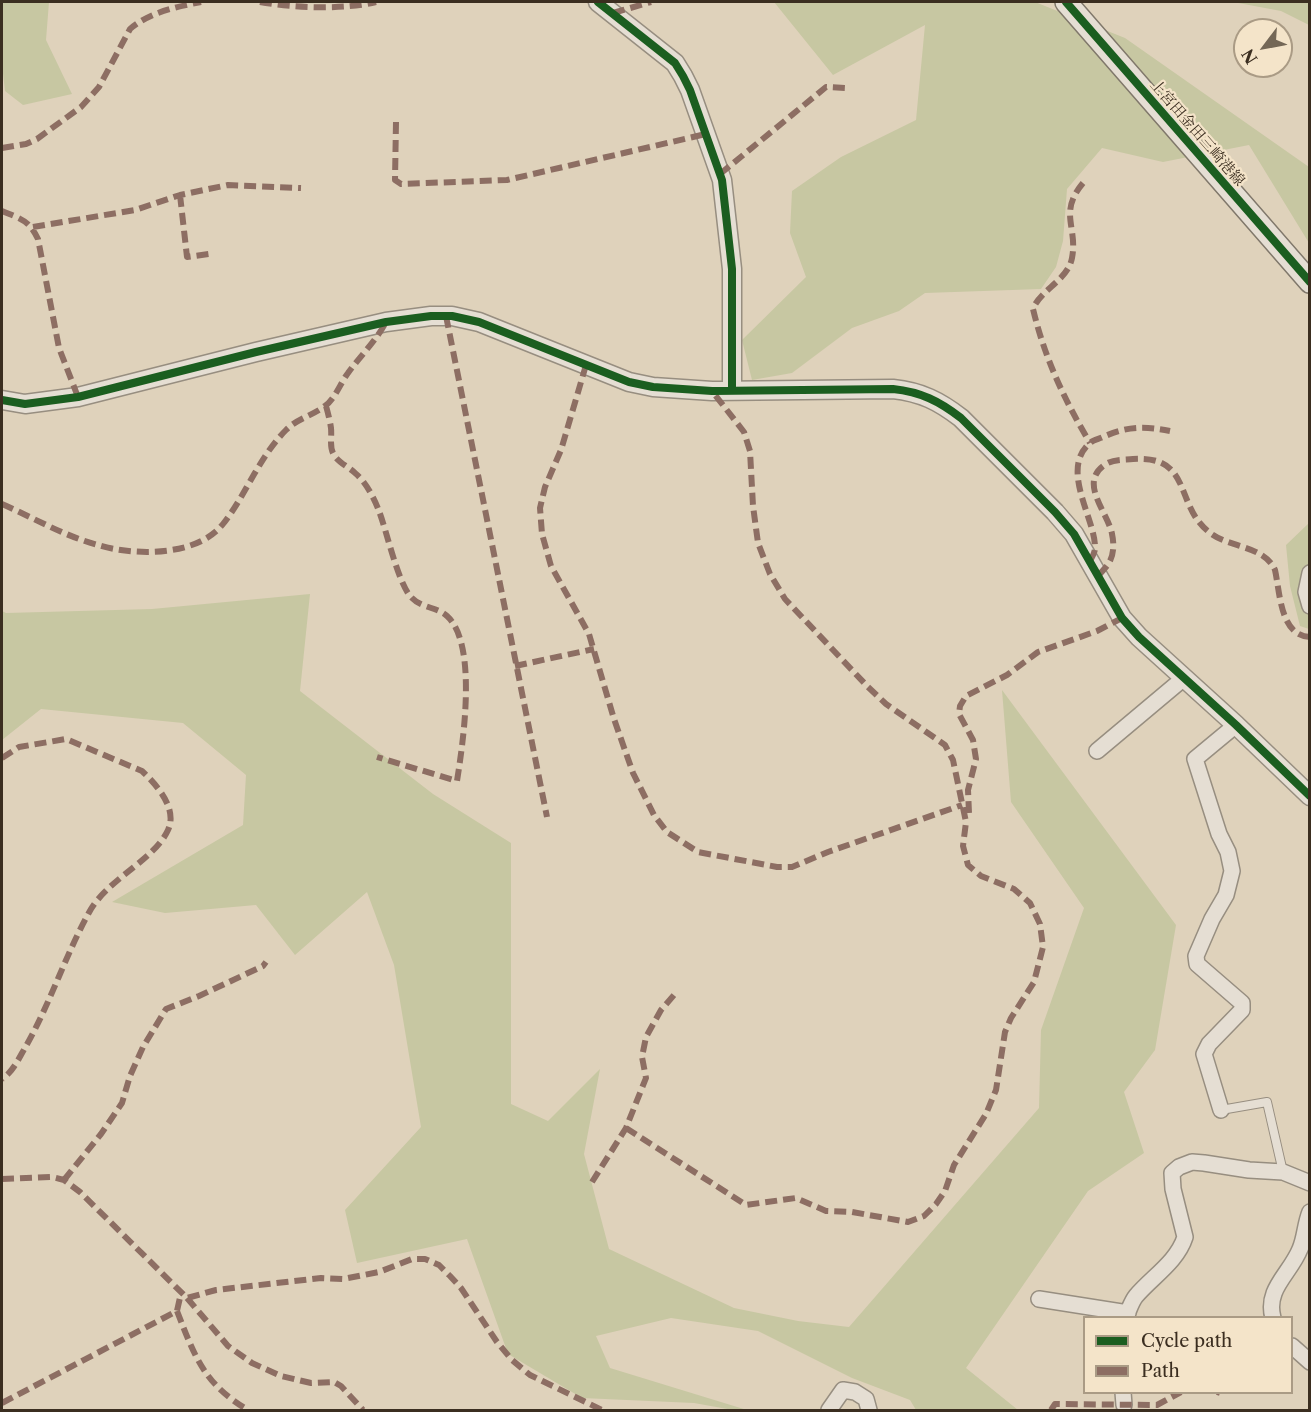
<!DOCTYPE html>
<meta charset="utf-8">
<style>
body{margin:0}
#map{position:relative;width:1311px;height:1412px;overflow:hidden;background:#dfd2bb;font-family:"Libre Caslon Text",serif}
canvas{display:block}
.frame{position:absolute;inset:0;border:3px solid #3b2e20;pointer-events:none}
.legend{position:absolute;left:1083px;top:1316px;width:210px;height:78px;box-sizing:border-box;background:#f4e4c9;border:2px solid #aa9b85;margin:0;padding:8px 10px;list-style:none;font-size:18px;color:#3b2e20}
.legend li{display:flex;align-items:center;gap:12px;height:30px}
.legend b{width:30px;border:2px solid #aa9b85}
.north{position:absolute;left:1233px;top:18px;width:60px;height:60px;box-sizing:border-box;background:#f4e4c9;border:2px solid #aa9b85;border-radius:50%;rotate:238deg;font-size:16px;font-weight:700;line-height:24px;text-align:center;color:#3b2e20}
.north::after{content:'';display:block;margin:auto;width:21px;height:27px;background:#746756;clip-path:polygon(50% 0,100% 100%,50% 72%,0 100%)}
</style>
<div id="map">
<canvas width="1311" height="1412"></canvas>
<div class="frame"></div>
<ul class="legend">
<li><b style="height:8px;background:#1b5e20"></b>Cycle path</li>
<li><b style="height:8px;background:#8d6e63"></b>Path</li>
</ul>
<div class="north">N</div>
</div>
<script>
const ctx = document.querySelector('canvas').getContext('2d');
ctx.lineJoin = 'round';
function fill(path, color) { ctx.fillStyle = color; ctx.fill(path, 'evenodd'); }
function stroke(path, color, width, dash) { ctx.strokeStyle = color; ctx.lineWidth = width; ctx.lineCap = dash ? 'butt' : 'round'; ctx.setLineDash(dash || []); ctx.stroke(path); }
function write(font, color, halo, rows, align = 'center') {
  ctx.font = font + ' "Libre Caslon Text","Noto Serif JP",serif'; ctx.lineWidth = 4.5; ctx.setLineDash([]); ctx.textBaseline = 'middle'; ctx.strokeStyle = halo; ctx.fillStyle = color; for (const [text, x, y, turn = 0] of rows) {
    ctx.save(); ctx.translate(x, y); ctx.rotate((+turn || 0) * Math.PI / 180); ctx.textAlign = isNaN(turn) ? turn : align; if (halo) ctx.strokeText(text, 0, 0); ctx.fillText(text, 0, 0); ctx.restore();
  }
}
fill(new Path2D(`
 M2,2H49L46,40L72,94L23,105L5,91L2,65Z
 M774,2H1035L1125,38L1309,167V243L1249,145L1163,162L1102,148L1067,189L1063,241L1056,267L1041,289L925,293L899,311L852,328L792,373L752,380L742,340L806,277L790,233L792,191L841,157L916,120L925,25L833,75Z
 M1233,2H1309V25L1281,11Z
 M1309,523V629L1300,626L1290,586L1286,545Z
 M310,594L300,691L433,794L511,843V1104L548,1121L600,1069L584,1154L609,1249L734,1308L798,1321L849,1327L1039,1108L1041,1030L1084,908L1011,802L1002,690L1176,925L1155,1050L1124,1092L1144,1153L1088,1191L966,1368L1018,1410H916L910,1400L852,1378L758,1331L671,1318L596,1336L610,1368L747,1410H733L694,1403L582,1398L508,1354L467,1239L357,1263L345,1210L421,1127L394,965L367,892L295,955L256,905L165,913L112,902L243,825L246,775L183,723L41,709L2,740V611L6,613L152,609Z`), '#c7c7a2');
const service = new Path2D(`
 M1221,1110L1267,1102L1283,1172`);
const minor = new Path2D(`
 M1310,573L1306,592L1310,606
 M1097,751L1184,678
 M1221,1110L1204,1054L1209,1044L1242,1010V1003L1197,964L1196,956L1212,919L1226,895L1232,871L1228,852L1219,834L1195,759L1236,725
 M1039,1299L1128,1313
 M1125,1318C1129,1311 1131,1302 1136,1296C1152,1277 1177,1262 1185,1237L1173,1189L1172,1173L1179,1167L1192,1162L1204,1163L1249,1170L1283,1172L1310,1183
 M1273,1318C1265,1289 1290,1274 1300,1249C1305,1238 1305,1224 1310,1212
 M1292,1346L1310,1362
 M1123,1392L1124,1405
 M829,1410L843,1390L855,1392L866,1399L869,1410`);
const tertiary = new Path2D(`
 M598,2L675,63L683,76L690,90L722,180L732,269V390
 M2,400L25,404L78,397L256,352L386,322L431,316H452L479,322L629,382L653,387L712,391L893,389C921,392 939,401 961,418L1055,512L1074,534L1122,618L1139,637L1236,725L1310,796`);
const secondary = new Path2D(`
 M1066,2L1310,282`);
stroke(service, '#978e80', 10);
stroke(minor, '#978e80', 18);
stroke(tertiary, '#978e80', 21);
stroke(secondary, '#80786b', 24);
stroke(service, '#e5ded3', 8);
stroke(minor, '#e5ded3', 15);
stroke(tertiary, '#e5ded3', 18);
stroke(secondary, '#e5ded3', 21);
stroke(new Path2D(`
 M260,2C293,8 343,10 376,2
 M613,13L651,2
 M396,122L395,180L401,184L507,180L706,134
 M2,148L26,144L37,139L81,107L99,87L130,29C150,12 176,7 201,2
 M720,174L826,87L845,88
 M1083,183C1058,213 1078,227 1072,258C1068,280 1040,290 1033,309C1045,359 1064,399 1090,443
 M180,195L187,257L209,254
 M2,211C21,219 29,220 38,239L59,348L78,397
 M33,227L135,210L180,195L228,185L301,188
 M446,316L547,817
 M586,365L561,450L545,487L540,508L542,534L551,566L589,634L614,719L633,773L654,815L667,832L698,852L777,867H792L828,852L962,805
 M326,406C328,413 330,421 331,428C332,438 329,447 334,455C339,463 349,467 355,473C366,482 374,498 379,511C387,532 398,583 411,597C421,608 437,607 447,616C478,644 463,743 457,781L377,757
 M2,504C34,518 64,536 98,545C134,556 197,557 223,524C246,495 259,457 286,430C298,418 312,416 325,406C335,399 341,382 348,373C361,355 376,341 386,322
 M1090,561C1092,557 1095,553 1095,548C1096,520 1059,469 1090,443C1093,440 1099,439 1103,437C1127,426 1145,426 1170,431
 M1099,575C1102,571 1108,566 1110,561C1114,553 1114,543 1112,534C1108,512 1077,482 1106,464C1114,459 1124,460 1133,459C1193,455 1174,505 1209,532C1228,548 1264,545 1275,570C1280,592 1280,636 1310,637
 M515,666L594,649
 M2,758L19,747L66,739L142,771C157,785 178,809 168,830C155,859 110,878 91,909C66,953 51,1002 26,1046C19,1058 13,1072 2,1079
 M969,813L968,790L976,759L973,740L959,714L960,706L966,696L1007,675L1038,652L1097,631L1122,618
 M626,1128L746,1205L796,1198L826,1211L852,1212L908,1222L924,1216L936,1204L945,1191L954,1165L986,1114L996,1090L1005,1032L1011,1018L1034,982L1043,947L1040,924L1030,903L1014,889L981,876L968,865L963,846L966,822L953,760L945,745L886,704L868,687L785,599L770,574L758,543L753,506L750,451L744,432L712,391
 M2,1179L52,1177L64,1180L80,1192L187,1298L216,1290L321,1278L343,1279L379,1272L412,1259H425L439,1265L450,1276L461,1288L497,1342L512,1360L530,1375L602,1410
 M64,1180L101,1134L122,1103L130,1076L143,1047L166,1009L199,996L263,966L266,962
 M592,1182L626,1128L646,1078L642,1057L646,1037L661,1010L674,995
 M187,1298L228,1346L252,1363L281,1376L311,1383L334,1382L341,1386L363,1410
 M177,1311C195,1357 204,1384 248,1410
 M1217,1392L1220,1393
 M2,1403L177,1311L181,1293
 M1051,1410L1055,1404L1157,1405L1181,1392`), '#8d6e63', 6, [12, 6]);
stroke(new Path2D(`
 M598,2L675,63L683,76L690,90L722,180L732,269V390
 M1066,2L1310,282
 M2,400L25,404L78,397L256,352L386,322L431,316H452L479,322L629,382L653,387L712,391L893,389C921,392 939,401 961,418L1055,512L1074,534L1122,618L1139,637L1236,725L1310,796`), '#1b5e20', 8);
write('15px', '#3b2e20', '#f4e4c9', [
 ["上宮田金田三崎港線",1197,133,49]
]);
</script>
